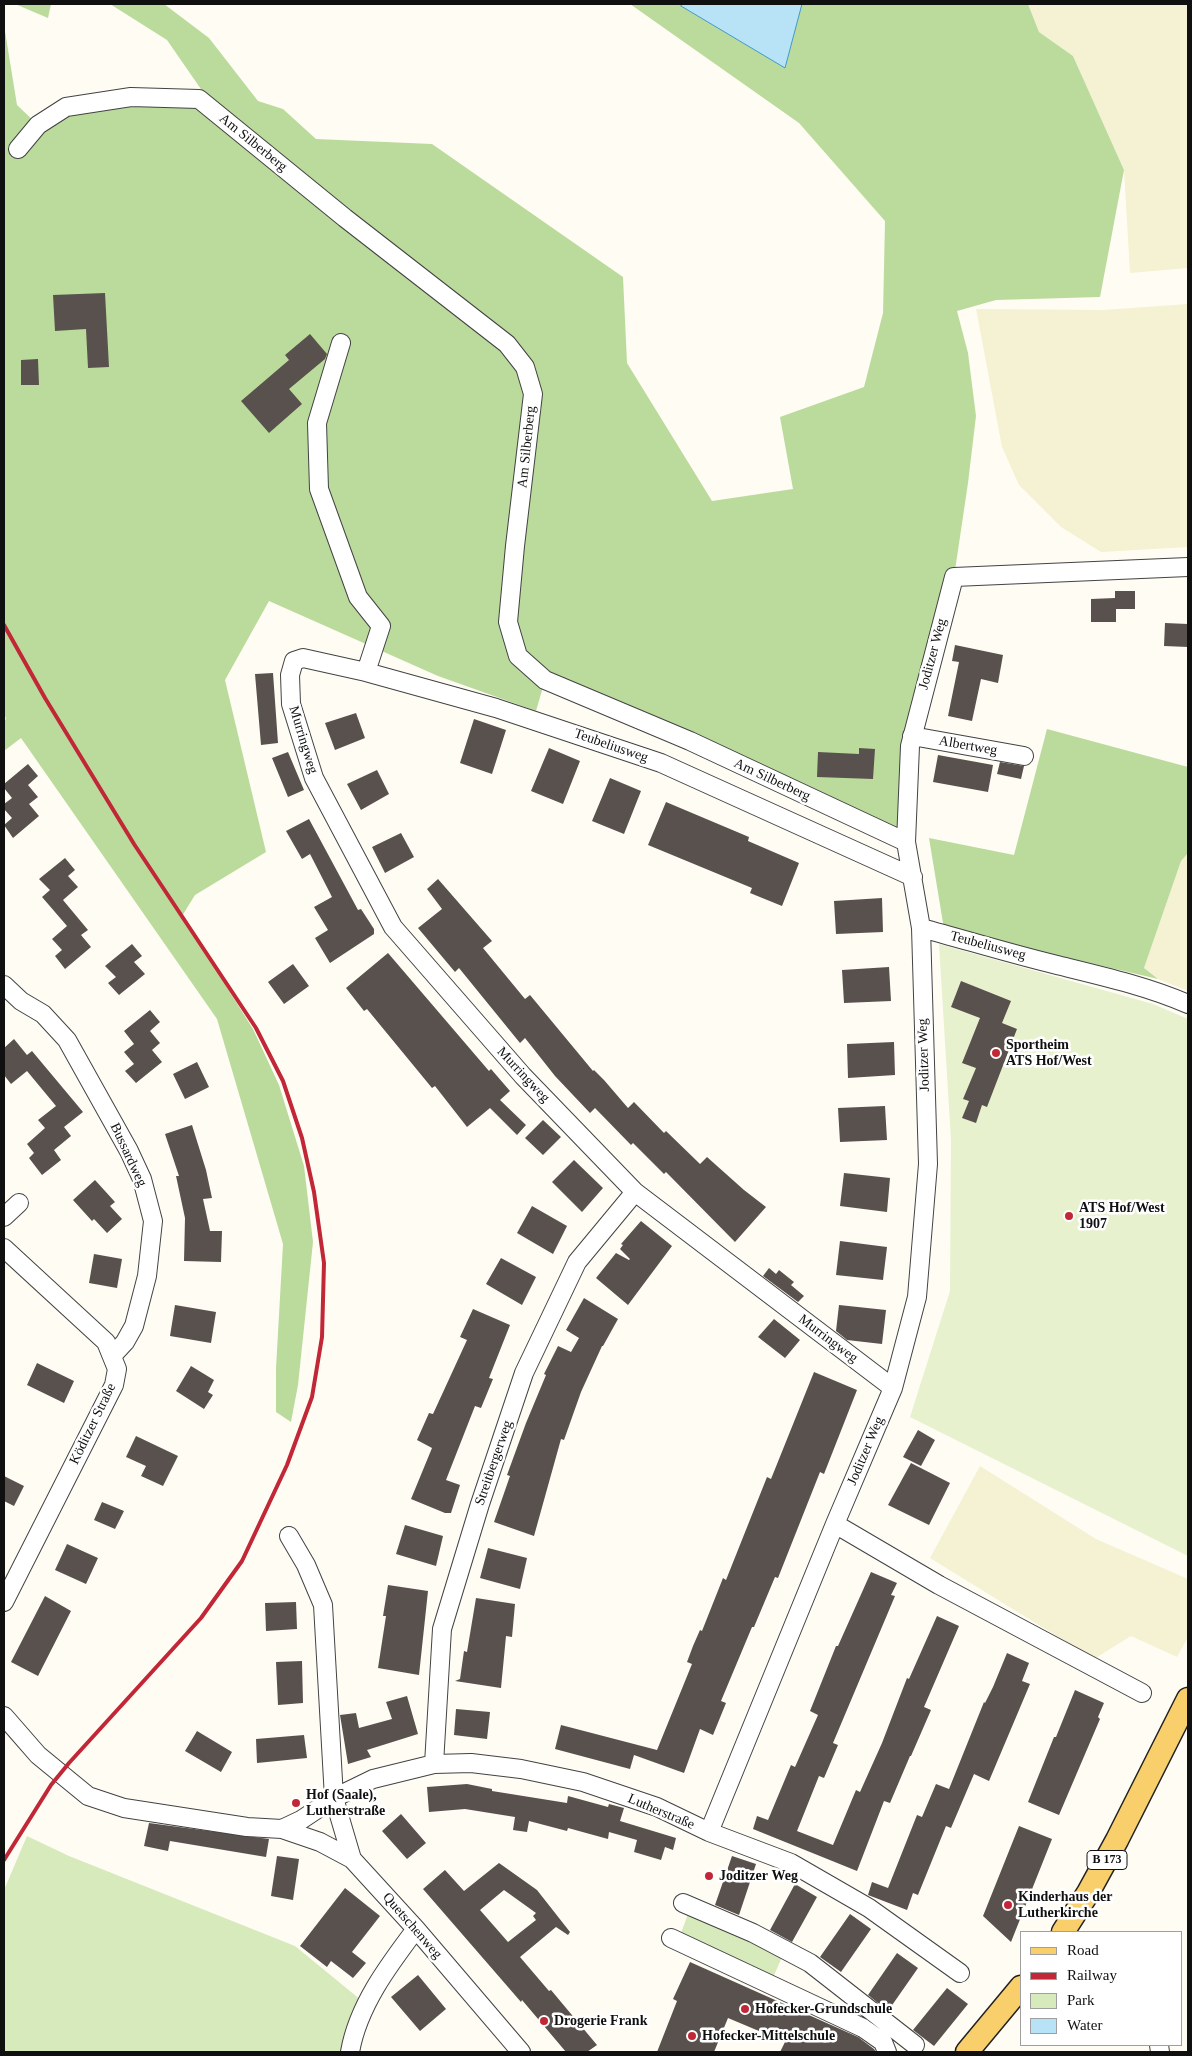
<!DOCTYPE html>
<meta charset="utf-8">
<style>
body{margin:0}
#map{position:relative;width:1192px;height:2056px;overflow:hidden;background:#fffcf4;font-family:Georgia,serif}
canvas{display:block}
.frame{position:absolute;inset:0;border:5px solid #101010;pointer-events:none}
.legend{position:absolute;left:1020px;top:1931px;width:162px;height:115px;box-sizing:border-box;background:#fff;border:1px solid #9f9f9f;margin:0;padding:6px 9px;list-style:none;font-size:15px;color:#101010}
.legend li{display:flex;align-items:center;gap:10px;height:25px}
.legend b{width:25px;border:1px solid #9f9f9f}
</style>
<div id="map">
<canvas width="1192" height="2056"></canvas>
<div class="frame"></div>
<ul class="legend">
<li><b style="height:6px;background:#f8cf6b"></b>Road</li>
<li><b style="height:6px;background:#c12736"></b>Railway</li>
<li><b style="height:14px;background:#d6eabc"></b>Park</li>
<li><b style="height:14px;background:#b8e2f6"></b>Water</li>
</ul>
</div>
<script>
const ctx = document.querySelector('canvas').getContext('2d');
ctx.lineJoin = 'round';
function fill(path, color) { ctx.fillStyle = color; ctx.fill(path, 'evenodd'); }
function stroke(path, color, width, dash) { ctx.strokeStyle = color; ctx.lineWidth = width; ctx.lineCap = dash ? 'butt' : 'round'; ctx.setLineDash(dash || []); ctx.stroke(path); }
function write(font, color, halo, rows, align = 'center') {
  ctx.font = font + ' Georgia,serif'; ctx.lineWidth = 5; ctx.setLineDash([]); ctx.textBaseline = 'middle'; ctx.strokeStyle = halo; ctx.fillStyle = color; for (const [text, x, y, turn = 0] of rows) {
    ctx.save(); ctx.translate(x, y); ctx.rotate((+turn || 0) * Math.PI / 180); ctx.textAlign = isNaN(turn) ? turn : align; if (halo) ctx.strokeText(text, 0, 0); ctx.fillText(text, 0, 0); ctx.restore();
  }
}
fill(new Path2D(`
 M1028,4H1188V268L1130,273L1124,170L1073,56L1039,32Z
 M1188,304V547L1101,552L1061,527L1019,485L1002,447L976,309L1103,310Z
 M1188,853V991L1158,979L1144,968L1181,861Z
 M980,1466L1096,1539L1188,1579V1637L1177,1657L1131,1636L1094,1659L930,1558Z`), '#f5f1d3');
fill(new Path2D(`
 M27,1836L69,1856L295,1946L367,2005L350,2052H4V1890Z
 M689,1911L785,1950L772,1980L680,1936Z`), '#d6eabc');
fill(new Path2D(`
 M15,4H51L48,18Z
 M110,4H164L209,38L258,101L283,109L316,139L432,144L623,277L627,363L712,501L793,489L780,417L864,387L883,313L885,221L799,123L630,4H1028L1039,32L1073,56L1124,170L1100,297L996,300L957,311L968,353L976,416L968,483L954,577L912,736L906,842L545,680L536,711L438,676L269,601L225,680L266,852L195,895L182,916L253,1029L279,1085L304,1166L313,1242L298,1385L291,1422L276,1412V1368L283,1244L217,1019L21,738L4,751V721L6,719L4,713V25L17,105L38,125L66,107L205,95L167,40Z
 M1047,729L1188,767V853L1181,861L1144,968L1158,979L944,929L929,838L1014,855Z`), '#bbdb9c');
fill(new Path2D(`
 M939,944L1153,1004L1188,1019V1556L910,1417L950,1291L951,1140Z`), '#e7f1ce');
const water = new Path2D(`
 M683,4H802L785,68L681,6Z`);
fill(water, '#b8e2f6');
stroke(water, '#3f9bcd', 1);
fill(new Path2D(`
 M105,293L109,367L88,368L86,329L55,331L53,295Z
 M310,334L327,354L325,359L289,389L302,404L269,433L241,401L289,360L285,355Z
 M38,359L39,385H21V360Z
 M1115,591H1135V609H1116V622H1091V599L1115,598Z
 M1165,623L1188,624V647L1164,646Z
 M955,645L1003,655L998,683L981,679L972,721L948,716L959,662L952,661Z
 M273,673L278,743L261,745L255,674Z
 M356,713L365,738L335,750L325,723Z
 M474,719L506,730L492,774L460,763Z
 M549,748L580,761L563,804L531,791Z
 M859,748L875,749L873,779L817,777L818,752L859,754Z
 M288,752L304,790L288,797L272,758Z
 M938,755L993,765L988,792L933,782Z
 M1000,762L1024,766L1021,779L997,774Z
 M28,764L38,776L28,785L38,797L29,804L39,816L13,838L4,825L12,818L4,809V804L12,798L4,788V784Z
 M377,770L389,794L361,810L347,784Z
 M610,778L641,791L624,834L592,821Z
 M666,802L749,837L748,841L799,863L782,906L750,893L752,888L648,845Z
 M309,819L358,910L361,909L374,929V934L330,963L315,938L328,930L314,907L332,897L310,854L302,859L286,831Z
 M401,833L414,857L385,873L372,847Z
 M65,858L75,870L68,876L78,887L63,900L88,930L81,935L91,947L65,969L55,956L62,950L52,939L67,926L42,897L50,890L39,879Z
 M438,879L492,941L483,948L525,999L530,995L593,1071L594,1070L604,1080L628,1108L634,1102L664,1133L666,1131L700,1164L707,1157L744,1190L766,1207L735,1242L666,1172L664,1174L633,1143L631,1145L595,1108L590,1113L555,1076L525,1038L520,1043L459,968L455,972L418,928L442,909L427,889Z
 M882,898L883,932L836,934L834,901Z
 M132,944L142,956L134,962L145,974L119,995L108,983L116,977L105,966Z
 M388,953L489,1071L491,1069L510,1091L500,1100L526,1125L517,1135L490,1108L467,1127L435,1086L432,1088L367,1009L364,1011L346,988Z
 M293,964L309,986L284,1004L268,982Z
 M889,967L891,1001L844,1003L842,970Z
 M961,981L1011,1001L1002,1023L1017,1029L987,1107L982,1105L976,1123L962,1118L969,1101L963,1099L976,1068L962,1063L980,1018L951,1007Z
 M150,1010L160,1022L150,1031L160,1043L152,1050L162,1062L136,1083L125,1071L134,1064L124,1052L134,1044L124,1031Z
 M14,1039L27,1055L32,1051L83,1112L64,1127L71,1136L54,1150L61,1160L42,1175L29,1158L34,1153L27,1144L45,1128L38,1120L56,1106L27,1071L11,1084L4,1075V1048Z
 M894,1042L895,1075L848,1078L847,1044Z
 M197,1062L209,1087L185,1099L173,1074Z
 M885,1106L887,1140L840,1142L838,1108Z
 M543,1120L561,1137L543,1155L525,1138Z
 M192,1125L206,1170L212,1198L203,1199L210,1231H222L221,1262L184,1261L185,1218L176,1176H179L165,1134Z
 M574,1160L603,1188L582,1212L552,1182Z
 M844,1173L890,1178L887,1212L840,1206Z
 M95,1180L115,1202L110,1206L122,1219L107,1233L94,1219L92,1221L73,1200Z
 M532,1206L567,1226L553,1254L517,1233Z
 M641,1221L672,1246L628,1305L596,1278L616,1253L629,1260L630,1259L620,1249L623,1245L621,1244Z
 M840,1241L887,1247L883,1280L836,1275Z
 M94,1254L122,1259L117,1288L89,1283Z
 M501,1258L536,1277L522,1305L486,1284Z
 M769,1268L776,1274L779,1270L794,1282L791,1285L804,1296L798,1302L763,1276Z
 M584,1298L618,1319L603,1346H602L581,1392L564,1440L561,1439L534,1536L494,1522L510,1476L507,1475L526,1423L546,1375L544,1374L558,1346L571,1352L579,1338L566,1330Z
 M175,1305L216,1312L211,1343L170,1336Z
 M839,1305L886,1310L882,1344L847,1340L836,1331Z
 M473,1309L510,1325L489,1378L493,1379L481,1408L475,1406L446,1480L460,1485L451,1513H445L411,1499L432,1448L417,1440L429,1413L433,1414L467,1340L460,1337Z
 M774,1319L800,1340L785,1358L758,1337Z
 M37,1363L74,1381L64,1403L27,1385Z
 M191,1366L214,1380L208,1392L213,1395L204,1409L176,1391Z
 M814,1372L857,1390L824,1474L820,1472L778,1578L775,1577L754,1627H752L721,1701L726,1703L713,1735L700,1729L684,1773L634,1755L630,1769L555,1749L561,1725L657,1750L692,1664L687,1662L693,1646L700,1630L702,1631L723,1578L726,1580L767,1477L771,1479Z
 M918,1430L935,1440L921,1466L903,1457Z
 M136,1436L178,1456L163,1486L141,1476L146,1466L126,1457Z
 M911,1463L950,1483L929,1525L888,1505Z
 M4,1476L24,1486L14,1506L4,1501Z
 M102,1502L124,1511L115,1529L94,1520Z
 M405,1525L443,1536L436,1566L396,1554Z
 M67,1544L98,1558L86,1584L55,1570Z
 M488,1548L527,1558L520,1589L480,1578Z
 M871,1572L897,1583L891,1595L895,1596L833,1743L838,1745L824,1778L819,1776L797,1831L833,1845L856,1790L860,1792L882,1743L907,1678L909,1679L937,1616L959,1626L924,1707L931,1710L911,1756H910L890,1803L884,1801L857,1871L753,1829L757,1816L768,1820L791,1765L795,1767L818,1715L810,1711L836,1646H838Z
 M388,1585L428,1591L419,1675L378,1668L386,1616H383Z
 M45,1596L71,1611L38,1676L11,1662Z
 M476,1598L515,1604L512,1637L506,1636L501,1688L455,1681L460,1679L464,1651L467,1652Z
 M296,1602L297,1629L266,1631L265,1603Z
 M1007,1653L1029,1663L1022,1681L1030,1684L989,1781L974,1774L951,1828L946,1826L918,1895L913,1893L907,1910L868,1895L872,1882L888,1888L917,1815L922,1817L936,1784L949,1789L984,1702L985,1703L993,1687Z
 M302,1661L303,1703L278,1705L276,1662Z
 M1075,1690L1104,1703L1098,1717L1100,1719L1059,1815L1028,1802L1054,1737H1056Z
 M407,1696L418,1734L367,1750L371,1757L348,1764L340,1715L356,1713L359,1728L392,1719L386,1702Z
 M456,1709L490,1712L487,1739L454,1735Z
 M197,1731L232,1752L221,1772L185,1751Z
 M304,1735L307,1758L257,1763L256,1739Z
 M467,1784L492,1789V1791L567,1803L568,1796L608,1807L609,1804L624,1808L620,1821L676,1838L673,1850L665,1847L661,1860L634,1852L637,1840L609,1832L608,1839L568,1828L567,1831L529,1821L527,1832L513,1830L515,1817L465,1809L429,1812L427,1787Z
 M401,1814L426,1843L407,1859L382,1831Z
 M149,1823L269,1839L266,1857L170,1841L168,1851L144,1846Z
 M1019,1826L1052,1839L1011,1942L983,1916Z
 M277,1856L299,1859L293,1900L271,1896Z
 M732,1856L756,1864L739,1915L715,1905Z
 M499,1863L537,1890L570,1932L568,1935L556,1927L520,1957L549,1991L551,1990L597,2045L587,2052H566L522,2000L521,2002L423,1889L445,1870L464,1891ZM504,1890L536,1913L533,1916L536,1920L508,1942L480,1910Z
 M795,1884L817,1897L792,1942L770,1930Z
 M345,1888L380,1916L352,1952L366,1963L353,1978L331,1961L327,1967L300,1946Z
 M850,1914L871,1929L841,1972L820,1957Z
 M897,1953L918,1968L888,2011L868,1995Z
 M690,1962L858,2037L874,2049L876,2052H780L785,2042L728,2018L714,2052H657L677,2001L673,1999Z
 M418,1975L446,2009L420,2031L391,1997Z
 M947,1988L968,2004L934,2046L913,2030Z`), '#59514d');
const minor = new Path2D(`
 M18,149L38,125L66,107L131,97L199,99L345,218L507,344L525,367L533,394L515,546L508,622L518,656L545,680L690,741L906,842
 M341,343L317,423L319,489L358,597L381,626L366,672
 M912,736L1024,756
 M921,928C966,940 1011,954 1057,965C1102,976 1146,986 1188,1004
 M4,985L21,1001L43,1014L67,1040L129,1151L142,1179L153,1221L147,1276L134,1326L125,1342L113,1355
 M4,1217L19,1203
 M4,1248L106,1342L117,1369L114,1385L4,1602
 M893,1388L635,1192L523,1076L393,927L314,778L291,704L290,675L294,661L303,658L366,672L496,708L661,763L913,877
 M835,1524L939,1585L1142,1693
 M289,1536L306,1565L323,1605L334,1798L352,1859
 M4,1716L38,1755L88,1796L124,1808L247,1827L282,1829L301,1820L334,1798L373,1779L434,1764L471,1763L521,1769L583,1782L657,1807L709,1832L791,1863L869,1908L960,1973
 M434,1764L442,1629L480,1504L524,1373L577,1262L635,1192
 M282,1829L320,1842L352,1859L416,1929L521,2052
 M709,1832L835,1524L893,1388L917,1297L928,1164L921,928L906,842L910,746L954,577L1188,567
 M683,1903L753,1933L810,1963L915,2045
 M671,1938L863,2028L883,2042L887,2052
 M1159,2045L1160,2052
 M350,2052C358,2006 388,1966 416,1929`);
const major = new Path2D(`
 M1063,1932L1088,1893L1117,1840L1188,1699
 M967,2052L1021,1987`);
stroke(minor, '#434343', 20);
stroke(major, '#212121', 25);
stroke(minor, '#fff', 18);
stroke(major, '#f8cf6b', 22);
stroke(new Path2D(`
 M4,625L45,698L134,844L256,1028L283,1081L302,1138L314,1192L324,1263L322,1337L312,1397L287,1465L242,1561L201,1618L69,1763L51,1785L4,1860`), '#c12736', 4);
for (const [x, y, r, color] of [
 [996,1053,5,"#c12736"],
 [1069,1216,5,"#c12736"],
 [296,1803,5,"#c12736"],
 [709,1876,5,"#c12736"],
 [1008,1905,5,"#c12736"],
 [745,2009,5,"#c12736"],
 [544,2021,5,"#c12736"],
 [692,2036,5,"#c12736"]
]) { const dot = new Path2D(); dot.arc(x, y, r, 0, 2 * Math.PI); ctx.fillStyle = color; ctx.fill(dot); stroke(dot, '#fff', 2); }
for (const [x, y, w] of [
 [1107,1860,40]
]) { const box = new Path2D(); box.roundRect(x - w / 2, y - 9.5, w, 19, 4); ctx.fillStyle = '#fff'; ctx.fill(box); stroke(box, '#101010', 1); }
write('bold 12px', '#101010', null, [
 ["B 173",1107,1860]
]);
write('14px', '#101010', '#fff', [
 ["Am Silberberg",253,143,39],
 ["Am Silberberg",527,447,-84],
 ["Joditzer Weg",933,654,-75],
 ["Murringweg",303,740,73],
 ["Teubeliusweg",611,746,19],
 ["Albertweg",968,746,10],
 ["Am Silberberg",772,780,25],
 ["Teubeliusweg",988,946,15],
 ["Joditzer Weg",924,1055,-92],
 ["Murringweg",523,1075,47],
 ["Bussardweg",128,1155,65],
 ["Murringweg",828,1339,37],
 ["Köditzer Straße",93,1424,-64],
 ["Joditzer Weg",866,1451,-67],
 ["Streitbergerweg",494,1463,-71],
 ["Lutherstraße",661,1812,23],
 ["Quetschenweg",412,1926,49]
]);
write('bold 14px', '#101010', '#fff', [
 ["Sportheim",1006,1045],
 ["ATS Hof/West",1006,1061],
 ["ATS Hof/West",1079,1208],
 ["1907",1079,1224],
 ["Hof (Saale),",306,1795],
 ["Lutherstraße",306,1811],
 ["Joditzer Weg",719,1876],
 ["Kinderhaus der",1018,1897],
 ["Lutherkirche",1018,1913],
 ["Hofecker-Grundschule",755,2009],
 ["Drogerie Frank",554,2021],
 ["Hofecker-Mittelschule",702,2036]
], 'left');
</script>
